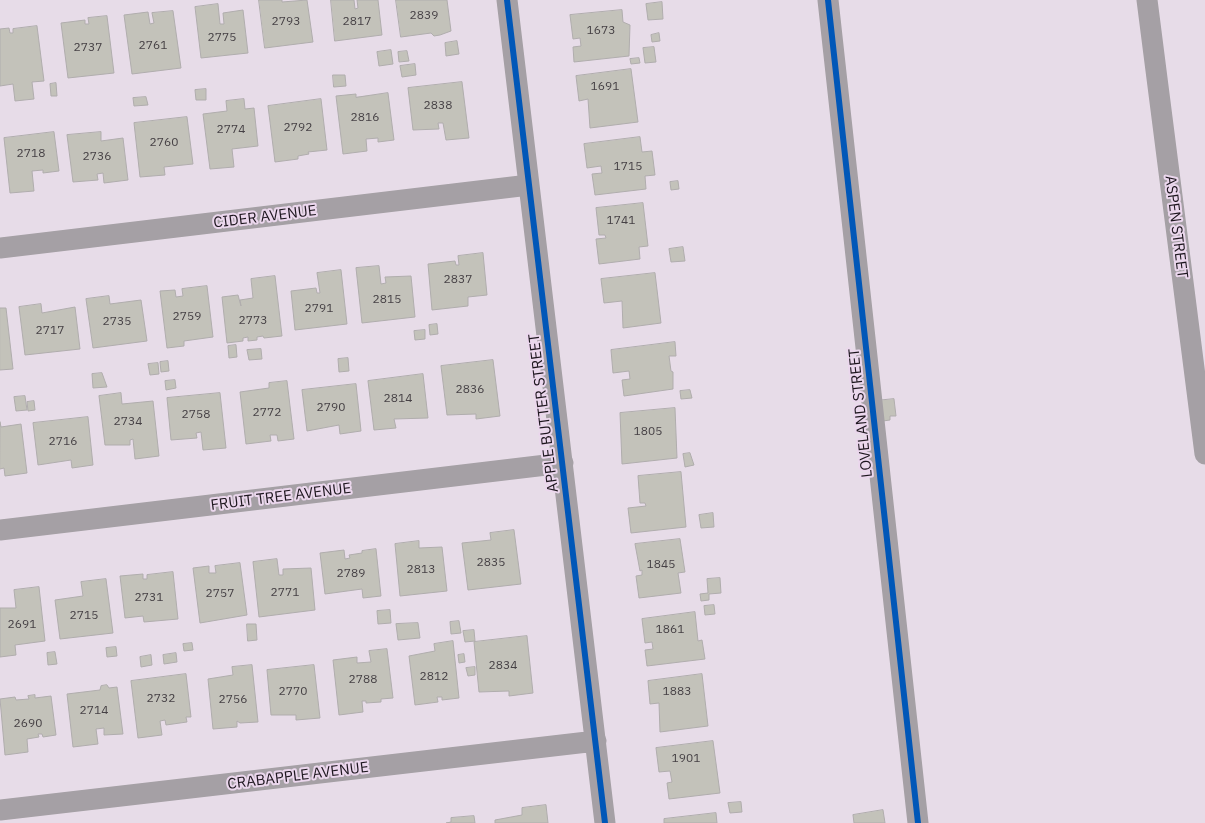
<!DOCTYPE html>
<style>
body{margin:0}
canvas{display:block;background:#e7dce8}
</style>
<canvas width="1205" height="823"></canvas>
<script>
const ctx = document.querySelector('canvas').getContext('2d');
ctx.lineJoin = 'round';
function fill(path, color) { ctx.fillStyle = color; ctx.fill(path, 'evenodd'); }
function stroke(path, color, width, dash) { ctx.strokeStyle = color; ctx.lineWidth = width; ctx.lineCap = dash ? 'butt' : 'round'; ctx.setLineDash(dash || []); ctx.stroke(path); }
function write(font, color, halo, rows, align = 'center') {
  ctx.font = font + ' "IBM Plex Sans",sans-serif'; ctx.lineWidth = 4; ctx.setLineDash([]); ctx.textBaseline = 'middle'; ctx.strokeStyle = halo; ctx.fillStyle = color; for (const [text, x, y, turn = 0] of rows) {
    ctx.save(); ctx.translate(x, y); ctx.rotate((+turn || 0) * Math.PI / 180); ctx.textAlign = isNaN(turn) ? turn : align; if (halo) ctx.strokeText(text, 0, 0); ctx.fillText(text, 0, 0); ctx.restore();
  }
}
const building = new Path2D(`
 M259,0H282V2L307,0L313,42L265,48Z
 M331,0H354L355,9L358,8L357,0H378L382,35L335,41Z
 M396,0H447L451,31L440,35L434,36L431,33L401,37Z
 M662,2L663,19L648,20L646,4Z
 M218,4L220,24H224L223,13L243,10L248,53L201,58L195,7Z
 M622,10L623,22L630,25L629,56L574,62L573,47L581,46L580,38L573,39L570,15Z
 M173,11L181,68L132,74L124,15L148,12L150,24L154,23L152,13Z
 M107,16L114,73L68,78L61,23L85,20V24H89L88,18Z
 M37,26L44,81L32,82L34,99L15,101L13,84L0,86V29L9,28L10,33H13V29Z
 M659,33L660,41L652,42L651,35Z
 M457,41L459,54L446,56L445,43Z
 M654,47L656,62L645,63L643,48Z
 M391,50L393,64L379,66L377,52Z
 M407,51L409,61L399,62L398,52Z
 M639,58L640,63L631,64L630,59Z
 M415,64L416,75L402,77L400,66Z
 M631,69L638,122L590,128L588,99L579,101L576,76Z
 M333,75H345L346,86L334,87Z
 M462,82L469,138L446,140L443,123H438L439,129L413,130L408,88Z
 M56,83L57,96H51L50,84Z
 M206,89V100H196L195,90Z
 M388,93L394,140L378,142V138L366,139L367,151L343,154L336,96L356,94V97Z
 M146,97L148,105L134,106L133,98Z
 M244,99L245,109L254,108L258,146L232,149L234,167L210,169L203,114L227,111L226,101Z
 M321,99L327,150L308,152L309,154L298,156V159L275,162L268,106Z
 M187,117L193,164L164,167L165,175L140,177L134,123Z
 M54,132L59,171L43,173V170L32,171L34,191L10,193L4,138Z
 M101,132V141L123,138L128,180L104,183L103,173L97,174L98,180L73,182L67,135Z
 M640,137L642,152L652,151L655,175L645,176L646,189L595,195L592,174L602,173L601,166L587,168L584,144Z
 M678,181L679,189L671,190L670,182Z
 M643,203L648,246L639,247L640,259L599,264L596,239L606,238L605,235H599L596,208Z
 M683,247L685,261L671,262L669,249Z
 M483,253L487,295L468,297V306L432,310L428,264L455,261L456,265H459L458,256Z
 M379,266L381,284L386,283L385,277L411,276L415,317L362,323L356,268Z
 M341,270L347,324L295,330L291,291L316,288L317,293H320L317,273Z
 M655,273L661,323L623,328L622,301L604,303L601,279Z
 M275,276L282,336L264,338L263,336L257,337V340L248,341V337L243,338V341L227,343L222,297L238,295L241,306L240,300L253,298L251,279Z
 M207,286L213,337L184,341V346L167,348L160,291L175,290L176,297L183,296L182,289Z
 M109,296L110,304L141,300L147,341L93,348L86,299Z
 M41,304L42,313L75,307L80,349L25,355L19,307Z
 M0,308H6L13,369L0,370Z
 M437,324L438,334L430,335L429,325Z
 M425,330V339L415,340L414,331Z
 M675,342L676,356H669L671,371L673,372V389L624,396L622,380L630,379L629,371L613,373L611,350Z
 M236,345L237,357L229,358L228,346Z
 M261,349L262,359L249,360L247,350Z
 M348,358L349,371L339,372L338,359Z
 M493,360L500,416L476,419V414L447,415L441,366Z
 M168,361L169,371L161,372L160,362Z
 M158,363L159,374L150,375L148,364Z
 M102,373L107,387L93,388L92,374Z
 M423,374L428,418L394,419L396,428L374,430L368,381Z
 M175,380L176,388L166,390L165,381Z
 M287,381L294,439L278,441L277,435H270L271,441L246,444L240,392L269,388V383Z
 M356,384L361,431L340,434L339,425L307,431L302,390Z
 M690,390L692,398L681,399L680,391Z
 M121,393L122,404L153,401L159,456L135,459L133,439L130,440V445H105L99,396Z
 M220,393L226,448L203,450L201,432L196,433L197,438L171,440L167,398Z
 M25,396L27,410L16,411L14,397Z
 M894,399L896,416H890V420L883,421L875,401Z
 M34,401L35,410L28,411L27,402Z
 M675,408L677,458L622,464L620,413Z
 M88,417L93,465L72,468L71,460L38,465L33,423Z
 M0,422L1,427L21,424L27,473L5,476L4,468L0,469Z
 M690,453L694,465L685,467L683,454Z
 M681,472L686,527L631,533L628,508L646,506L645,503H640L638,476Z
 M713,513L714,527L701,528L699,515Z
 M514,530L521,584L468,590L462,543L491,540L490,533Z
 M680,539L685,572L678,573L681,593L639,598L636,576L642,575V570L640,571L635,544Z
 M419,541V548L442,547L447,591L400,596L395,544Z
 M376,549L381,596L363,598L362,589L325,594L320,553L344,550L345,559L350,558L349,555L362,553V551Z
 M277,559L279,575H283V569L311,568L315,610L259,617L253,562Z
 M240,563L247,615L200,623L193,568L209,566V573H216L215,566Z
 M173,572L178,619L144,622L143,616L125,618L120,576L143,574V579H147V575Z
 M720,578L721,593L709,594V600L701,601L700,594L708,593L707,579Z
 M106,579L113,633L60,639L55,600L83,596L81,582Z
 M39,587L45,641L15,645L16,655L0,657V608H16L14,590Z
 M714,605L715,614L705,615L704,606Z
 M390,610L391,623L378,624L377,611Z
 M695,612L698,641L702,640L705,659L647,666L645,650L653,649L652,642L645,643L642,619Z
 M459,621L461,633L451,634L450,622Z
 M418,623L420,638L398,640L396,624Z
 M247,624H256L257,640L248,641Z
 M474,630L475,641L465,642L463,631Z
 M527,636L533,693L509,696V691L479,692L474,642Z
 M453,641L459,698L442,700V697H437L438,702L415,705L409,656L435,651L434,644Z
 M192,643L193,650L184,651L183,644Z
 M116,647L117,656L107,657L106,648Z
 M387,649L393,698L381,699V702L366,703V701H362L363,712L339,715L333,660L357,657V663L371,662L369,651Z
 M55,652L57,664L48,665L47,653Z
 M176,653L177,662L164,664L163,655Z
 M464,654L465,662L459,663L458,655Z
 M151,655L152,665L141,667L140,657Z
 M252,665L258,722L240,723L237,721V727L213,729L208,679L233,675L232,667Z
 M314,665L320,718L296,720V715H271L267,670Z
 M475,667V675L468,676L466,668Z
 M186,674L191,717H186L187,722L166,725L165,720L160,721L162,735L138,738L131,681Z
 M702,674L708,726L660,732L659,703L650,704L648,681Z
 M107,685L109,688L117,687L123,734L104,735V728L96,729L98,744L73,747L67,694L100,690L101,686Z
 M35,695V698L51,696L56,735L43,737L42,734H38L39,737L27,739L28,752L5,755L0,699L15,697L16,700L29,699L28,696Z
 M713,741L720,793L669,799L667,783L672,782L670,771L659,772L656,748Z
 M741,802L742,812L730,813L728,803Z
 M546,805L548,823H495V820L522,815V808Z
 M883,810L885,823H854L853,815Z
 M716,813L717,823H664V819Z
 M474,816L475,823H446L451,822V818Z`);
fill(building, '#c3c2ba');
stroke(building, '#b0adad', 1);
stroke(new Path2D(`
 M507,0L605,823
 M828,0L918,823
 M1147,0L1205,454
 M0,248L529,185
 M0,530L563,463
 M0,810L596,741`), '#a5a0a5', 21);
stroke(new Path2D(`
 M507,0L605,823
 M828,0L918,823`), '#0057b8', 6);
write('12px', '#464145', null, [
 ["2839",424,16],
 ["2793",286,22],
 ["2817",357,22],
 ["1673",601,31],
 ["2775",222,38],
 ["2761",153,46],
 ["2737",88,48],
 ["1691",605,87],
 ["2838",438,106],
 ["2816",365,118],
 ["2792",298,128],
 ["2774",231,130],
 ["2760",164,143],
 ["2718",31,154],
 ["2736",97,157],
 ["1715",628,167],
 ["1741",621,221],
 ["2837",458,280],
 ["2815",387,300],
 ["2791",319,309],
 ["2759",187,317],
 ["2773",253,321],
 ["2735",117,322],
 ["2717",50,331],
 ["2836",470,390],
 ["2814",398,399],
 ["2790",331,408],
 ["2772",267,413],
 ["2758",196,415],
 ["2734",128,422],
 ["1805",648,432],
 ["2716",63,442],
 ["2835",491,563],
 ["1845",661,565],
 ["2813",421,570],
 ["2789",351,574],
 ["2771",285,593],
 ["2757",220,594],
 ["2731",149,598],
 ["2715",84,616],
 ["2691",22,625],
 ["1861",670,630],
 ["2834",503,666],
 ["2812",434,677],
 ["2788",363,680],
 ["2770",293,692],
 ["1883",677,692],
 ["2732",161,699],
 ["2756",233,700],
 ["2714",94,711],
 ["2690",28,724],
 ["1901",686,759]
]);
write('15px', '#1d161e', '#ebd7ed', [
 ["CIDER AVENUE",265,217,-7],
 ["ASPEN STREET",1176,227,83],
 ["APPLE BUTTER STREET",544,413,-97],
 ["LOVELAND STREET",861,413,-96],
 ["FRUIT TREE AVENUE",281,497,-7],
 ["CRABAPPLE AVENUE",298,776,-7]
]);
</script>
